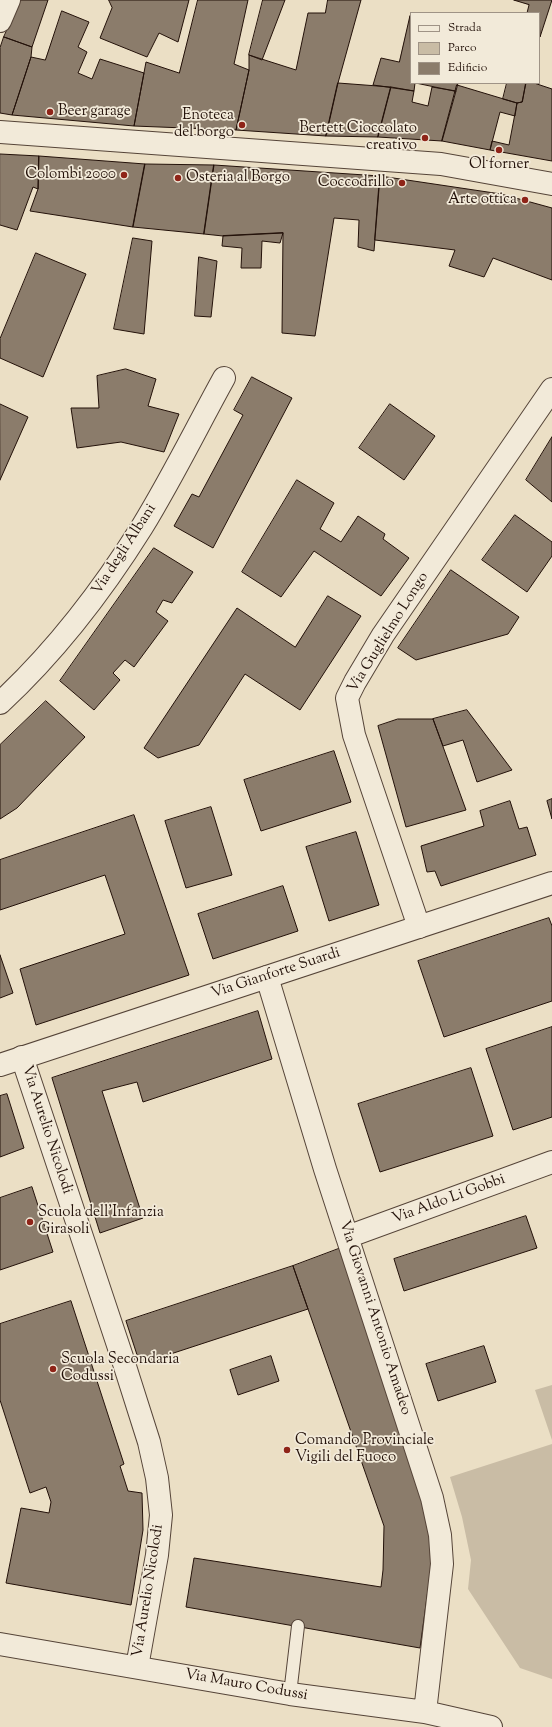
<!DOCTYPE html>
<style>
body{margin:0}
#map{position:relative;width:552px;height:1727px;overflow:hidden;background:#ebdfc5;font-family:"Sorts Mill Goudy",serif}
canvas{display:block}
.legend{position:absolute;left:410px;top:12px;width:130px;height:72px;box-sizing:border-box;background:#f2ead9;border:1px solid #9f9386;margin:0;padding:5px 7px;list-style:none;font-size:12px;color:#231109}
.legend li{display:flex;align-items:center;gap:8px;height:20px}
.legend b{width:20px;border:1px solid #9f9386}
</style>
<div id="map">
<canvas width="552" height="1727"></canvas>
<ul class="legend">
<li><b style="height:5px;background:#f2ead9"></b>Strada</li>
<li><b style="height:11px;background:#c9bca5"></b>Parco</li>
<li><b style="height:11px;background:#8b7c6b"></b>Edificio</li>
</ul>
</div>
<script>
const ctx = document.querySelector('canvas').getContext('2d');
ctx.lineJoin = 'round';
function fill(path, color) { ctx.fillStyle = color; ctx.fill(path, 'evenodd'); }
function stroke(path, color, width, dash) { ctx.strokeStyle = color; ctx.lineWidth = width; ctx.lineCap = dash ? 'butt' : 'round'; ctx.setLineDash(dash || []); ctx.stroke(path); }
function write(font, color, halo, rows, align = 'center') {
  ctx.font = font + ' "Sorts Mill Goudy",serif'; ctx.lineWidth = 3.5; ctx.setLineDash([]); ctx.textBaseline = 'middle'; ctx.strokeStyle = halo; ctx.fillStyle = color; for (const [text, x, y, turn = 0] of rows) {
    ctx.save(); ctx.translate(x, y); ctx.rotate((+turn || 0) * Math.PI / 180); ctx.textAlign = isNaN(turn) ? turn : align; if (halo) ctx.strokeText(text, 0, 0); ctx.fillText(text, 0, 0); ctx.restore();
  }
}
fill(new Path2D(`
 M552,1385V1440L535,1390Z
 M552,1444V1679L520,1668L468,1589L471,1560L462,1517L450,1477Z`), '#c9bca5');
const building = new Path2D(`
 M21,0H48L32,47L4,37Z
 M109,0H189L178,42L159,33L147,57L100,38L112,8Z
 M198,0H248L234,64L249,70L236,130L134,126L146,62L179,73Z
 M263,0H285L262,60L249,55Z
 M328,0H361L338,83L326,136L236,130L249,70V55L296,70L308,13H325Z
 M514,0H552L540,37L539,13H527L529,5Z
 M62,11L89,22L78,47L87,52L78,73L92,79L100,59L144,73L134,126L12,115L31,57L45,60Z
 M410,16L411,83H415L414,91L373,85L381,58L399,62Z
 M4,37L32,47L31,57L12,115L0,113V48Z
 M338,83L391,87L378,137L326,136Z
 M416,83H458L456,91Z
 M507,83H526L522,102L517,103L503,99Z
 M526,83H534L552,89V161L490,150L492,141L509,145L517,103L522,102Z
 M457,85L517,103L515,116L500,112L490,150L442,141Z
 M391,87L414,91L412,102L428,106L432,87L456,91L442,141L378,137Z
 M0,154L39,156L38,189L33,187L17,230L0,225Z
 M39,156L145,164L133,227L30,211L38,189Z
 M145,164L214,165L204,234L133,227Z
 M214,165L380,176L374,251L358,247L359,220L334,218L315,336L282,333L283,233L223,236L204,234Z
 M380,176L501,194L552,208V280L493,258L484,277L449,266L455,250L375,240Z
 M283,233L280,243L262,241L261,268H241L242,248L222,246L223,236Z
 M133,238L152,241L144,334L114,329Z
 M36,253L86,274L43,377L0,358V339Z
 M199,257L217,261L211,317L195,316Z
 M126,369L156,379L148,406L179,414L164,452L121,442L77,448L71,408H99L97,376Z
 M252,377L292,398L213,548L174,526L192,494L199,497L243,415L234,410Z
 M0,404L28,417L0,480Z
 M390,404L435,436L404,480L359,448Z
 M552,437V502L526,480Z
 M297,480L334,503L320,529L341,542L358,516L385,534L383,539L409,558L381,596L314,551L281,597L242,572Z
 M515,515L552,542V556L527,592L482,560Z
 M154,548L193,572L172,603L163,600L156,612L168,621L134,667L125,660L113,673L120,680L94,710L60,681Z
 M451,570L519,617L508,634L416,660L398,648Z
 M328,596L361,616L300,710L245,674L199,745L158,758L144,748L237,608L295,647Z
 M46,701L85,737L17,808L0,819V745Z
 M467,710L512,770L477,782L463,740L443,746L433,719Z
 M398,719H433L466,810L406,827L378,726Z
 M334,751L351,802L261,831L244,780Z
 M552,799V819L547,801Z
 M510,801L519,829L527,827L536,855L441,886L435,871L427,872L421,846L484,826L480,811Z
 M211,807L232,875L186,888L165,821Z
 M134,815L189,975L36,1025L20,969L125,934L105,875L0,910V860Z
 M356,832L379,905L329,921L306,847Z
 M283,886L298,931L213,959L198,914Z
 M549,918L552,926V1001L444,1037L418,961Z
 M0,955L13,993L0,998Z
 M258,1011L272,1059L143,1102L137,1082L102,1091L143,1218L100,1233L52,1078Z
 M552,1027V1117L513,1130L486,1049Z
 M471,1068L493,1136L380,1172L358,1104Z
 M7,1094L24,1148L0,1157V1096Z
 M32,1187L53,1252L0,1270V1198Z
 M526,1216L537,1248L404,1291L394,1259Z
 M341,1248L427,1513L431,1533V1568L420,1648L186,1607L194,1558L381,1587L383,1570L384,1526L293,1266Z
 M293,1266L308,1309L140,1364L126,1321Z
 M71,1301L124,1464L120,1466L128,1491L142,1493L143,1530L131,1605L6,1583L21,1508L49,1513L51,1502L46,1487L30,1493L0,1400V1324Z
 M484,1346L496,1382L438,1401L426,1364Z
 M271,1356L279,1381L238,1395L230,1370Z`);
fill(building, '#8b7c6b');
stroke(building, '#231109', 1);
const service = new Path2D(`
 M290,1694L298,1626`);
const minor = new Path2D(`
 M0,21L9,0
 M0,703C55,652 102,591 142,527C172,478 197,427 224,378
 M419,927L354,735L347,698L355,682L383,635L552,389
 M267,977L325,1169L432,1498L440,1535L442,1564L425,1712
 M22,1057L122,1357L149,1442L157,1478L161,1515L157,1555L137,1667
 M347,1237L552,1162
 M0,1644L290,1694L425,1712L491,1727`);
const tertiary = new Path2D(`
 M0,132L441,164L552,184
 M0,1065L552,883`);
stroke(service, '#554438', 14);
stroke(minor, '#554438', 24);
stroke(tertiary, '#554438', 24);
stroke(service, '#f2ead9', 12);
stroke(minor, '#f2ead9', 22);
stroke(tertiary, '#f2ead9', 22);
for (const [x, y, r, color] of [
 [50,112,4,"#8f2418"],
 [242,125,4,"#8f2418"],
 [425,138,4,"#8f2418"],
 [499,150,4,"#8f2418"],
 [124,175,4,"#8f2418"],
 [178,178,4,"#8f2418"],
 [402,183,4,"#8f2418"],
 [525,200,4,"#8f2418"],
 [30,1222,4,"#8f2418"],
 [53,1369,4,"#8f2418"],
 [287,1450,4,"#8f2418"]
]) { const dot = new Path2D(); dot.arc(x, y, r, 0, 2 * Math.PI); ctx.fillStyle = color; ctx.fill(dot); stroke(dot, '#f2ead9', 1.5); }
write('15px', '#231109', '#f2ead9', [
 ["Beer garage",58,112],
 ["Enoteca",234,116,"right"],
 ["del borgo",234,133,"right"],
 ["Bertett Cioccolato",417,129,"right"],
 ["creativo",417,146,"right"],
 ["Ol forner",499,165,"center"],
 ["Colombi 2000",116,175,"right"],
 ["Osteria al Borgo",186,178],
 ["Coccodrillo",394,183,"right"],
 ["Arte ottica",517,200,"right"],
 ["Scuola dell'Infanzia",38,1213],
 ["Girasoli",38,1230],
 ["Scuola Secondaria",61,1360],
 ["Codussi",61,1377],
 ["Comando Provinciale",295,1441],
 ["Vigili del Fuoco",295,1458]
], 'left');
write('15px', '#231109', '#f2ead9', [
 ["Via degli Albani",125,550,-57],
 ["Via Guglielmo Longo",389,633,-58],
 ["Via Gianforte Suardi",276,974,-18],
 ["Via Aurelio Nicolodi",46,1130,72],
 ["Via Aldo Li Gobbi",449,1200,-20],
 ["Via Giovanni Antonio Amadeo",374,1318,72],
 ["Via Aurelio Nicolodi",149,1591,-81],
 ["Via Mauro Codussi",246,1686,10]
]);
</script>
